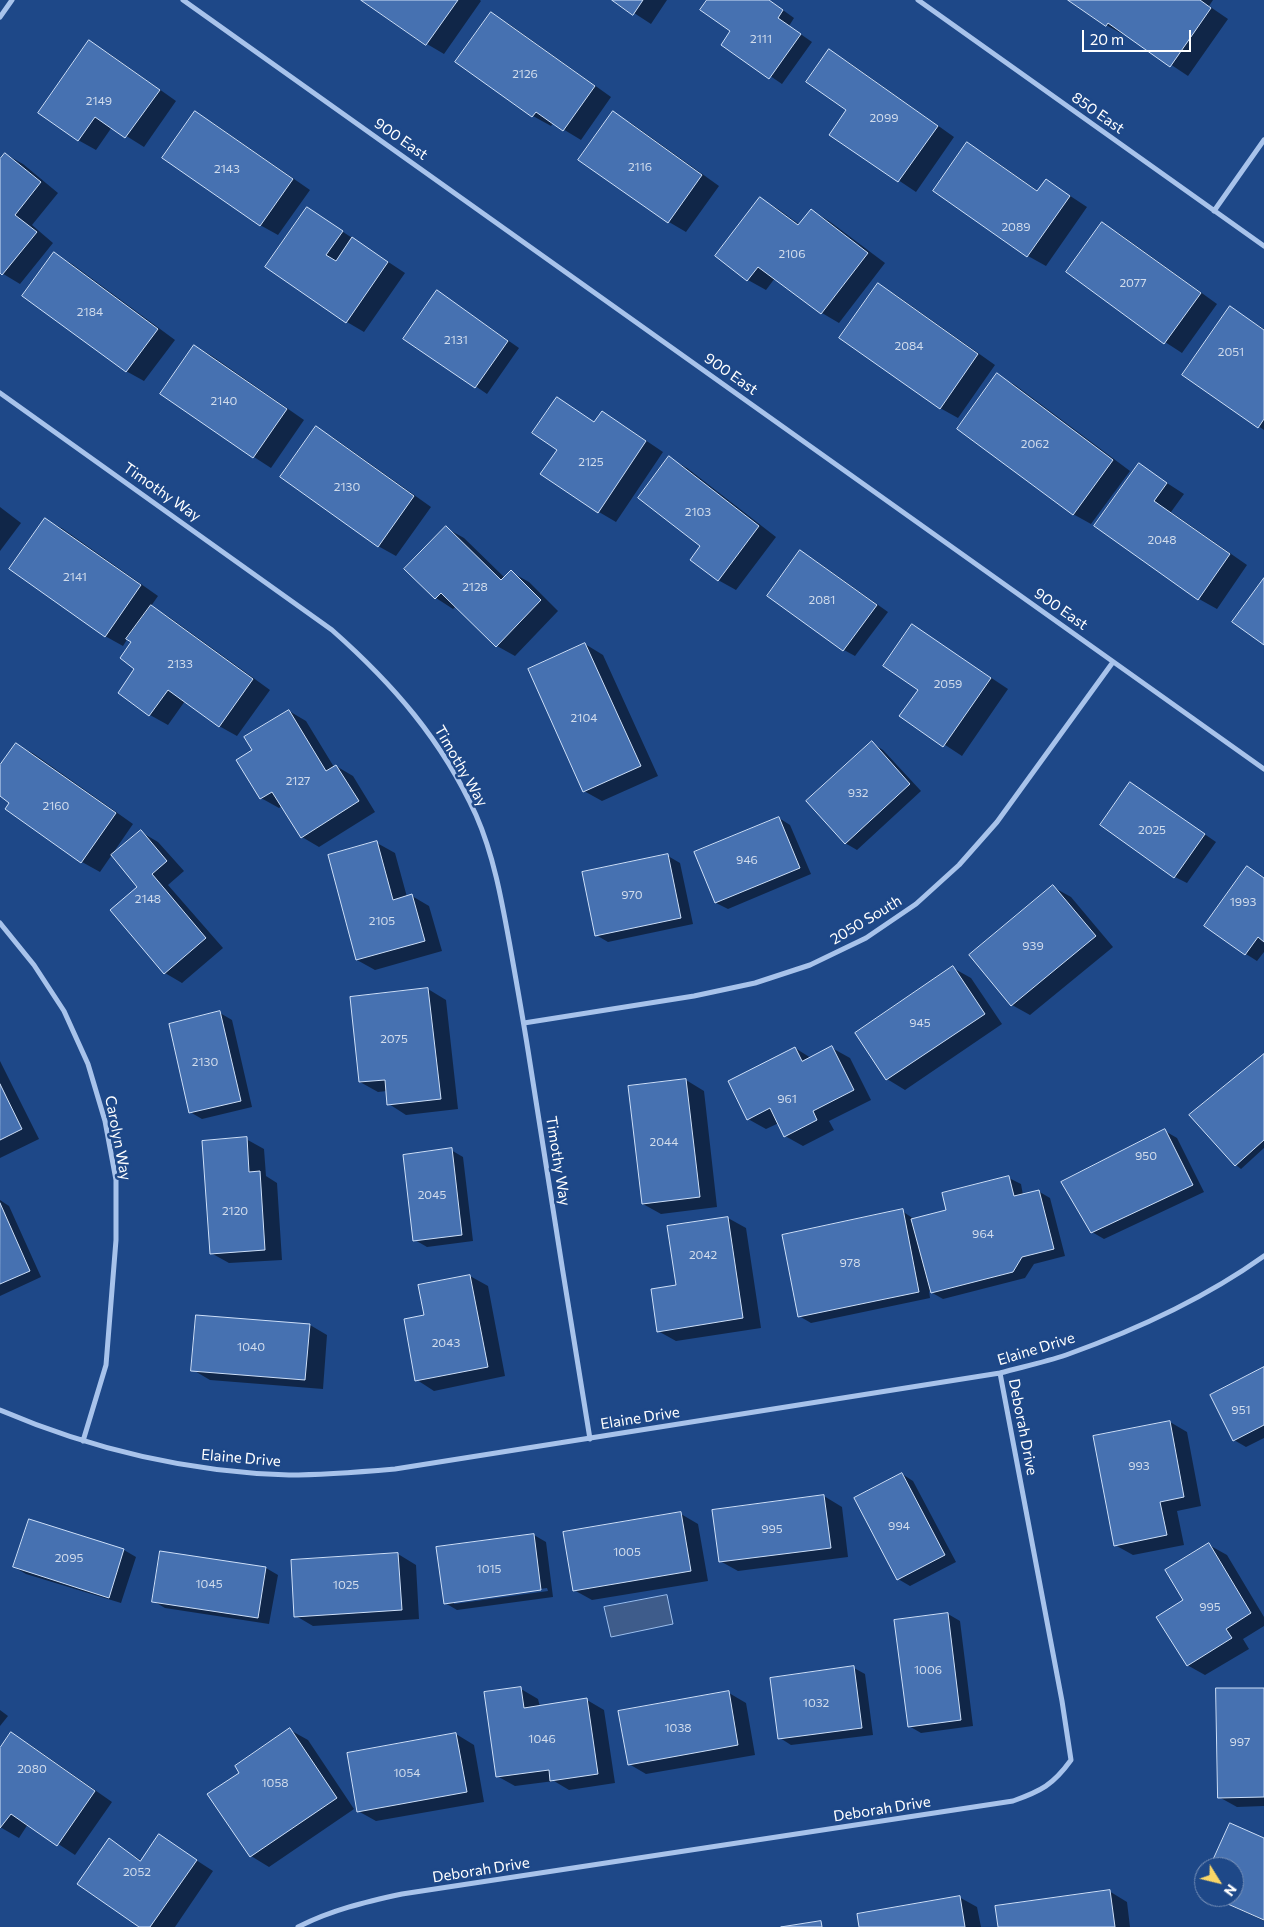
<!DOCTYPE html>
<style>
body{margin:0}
#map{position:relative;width:1264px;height:1927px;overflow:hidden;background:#1e4888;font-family:Commissioner,sans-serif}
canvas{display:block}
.north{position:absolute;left:1194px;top:1857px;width:50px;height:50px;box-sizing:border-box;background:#1e4888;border:1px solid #7891b8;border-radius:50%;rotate:126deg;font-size:14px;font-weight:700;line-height:20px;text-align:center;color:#fff}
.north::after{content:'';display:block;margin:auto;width:18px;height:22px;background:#fad667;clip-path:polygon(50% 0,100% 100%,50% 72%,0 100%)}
.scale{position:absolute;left:1082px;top:30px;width:109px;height:22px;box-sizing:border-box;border:2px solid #fff;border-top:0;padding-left:6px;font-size:15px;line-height:18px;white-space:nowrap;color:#fff;-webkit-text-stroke:4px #1e4888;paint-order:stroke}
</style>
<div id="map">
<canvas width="1264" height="1927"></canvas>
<div class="north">N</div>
<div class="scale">20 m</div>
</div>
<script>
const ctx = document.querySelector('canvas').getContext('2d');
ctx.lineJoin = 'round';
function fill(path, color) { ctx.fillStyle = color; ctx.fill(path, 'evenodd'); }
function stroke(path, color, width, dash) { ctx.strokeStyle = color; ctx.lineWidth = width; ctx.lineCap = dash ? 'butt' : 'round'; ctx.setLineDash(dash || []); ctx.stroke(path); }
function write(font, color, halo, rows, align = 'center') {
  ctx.font = font + ' Commissioner,sans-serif'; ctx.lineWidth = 5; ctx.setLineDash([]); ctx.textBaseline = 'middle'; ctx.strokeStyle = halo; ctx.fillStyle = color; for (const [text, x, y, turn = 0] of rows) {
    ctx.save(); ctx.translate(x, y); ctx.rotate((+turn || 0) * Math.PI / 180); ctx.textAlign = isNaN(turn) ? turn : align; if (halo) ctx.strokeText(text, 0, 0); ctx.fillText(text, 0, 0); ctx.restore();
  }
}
const water = new Path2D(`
 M667,1595L673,1624L611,1637L604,1607Z`);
fill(water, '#3e5c8b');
stroke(water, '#9bbeed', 1);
fill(new Path2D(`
 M363,0H480L481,1L444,54L427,44Z
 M614,0H667L651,24Z
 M709,0H769L794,18L789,26L812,42L782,84L723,44L731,31Z
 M1070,0H1213L1209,6L1228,19L1188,76L1125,34L1124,35L1106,25Z
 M492,14L509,24L611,97L581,140L553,123L551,126L533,116L457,62Z
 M89,42L107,52L176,101L144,147L112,127L96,150L78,140Z
 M829,51L847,61L954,137L916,192L831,135L848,110Z
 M196,113L213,123L310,190L278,235L260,225Z
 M613,113L631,123L719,186L686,232L669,222L580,159Z
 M968,144L985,154L1038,191L1046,180L1087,207L1046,266L1028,256L935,191Z
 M5,154L23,164L58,193L32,225L53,243L20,284L0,272V161Z
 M761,199L778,209L800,225L811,210L829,221L885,263L839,323L822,313L775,278L766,290L748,280Z
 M307,208L405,273L364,332L347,322Z
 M1103,224L1120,234L1217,304L1182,353L1165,342Z
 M55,254L72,264L175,340L144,381L126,371Z
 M879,285L896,295L995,365L958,418L940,408Z
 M449,299L519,348L487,394L405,338Z
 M1230,308L1264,329V430L1184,375Z
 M195,346L212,356L304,420L271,468L254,457L162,393Z
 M997,375L1015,385L1130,471L1091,524L1073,514Z
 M595,423H620L663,452L616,522L599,512L559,450Z
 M316,428L334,438L431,507L396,556L378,546Z
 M669,458L687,468L776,537L736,590L718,580Z
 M1139,465L1184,494L1171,512L1247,565L1217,609L1199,599L1096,526Z
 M0,507L21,523L0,551Z
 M45,519L63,529L158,596L151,606L169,617L270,690L237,736L219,726L185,701L168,725L150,715L119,693L136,669L133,642L128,638L123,646L105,636Z
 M446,528L464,538L505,578L511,572L529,582L558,611L515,656L497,646L456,606L453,609L436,598L406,569Z
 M812,558L888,612L855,656L844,650Z
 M912,625L1008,689L962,756L901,716L919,690Z
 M585,644L603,655L658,776L602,801L584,791Z
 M289,711L306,721L334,767L336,766L353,776L375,812L319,847L302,837L282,806L279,808L261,798L253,751Z
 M872,743L883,750L921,791L857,850L845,843Z
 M16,744L34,754L133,824L100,872L82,862L7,808L11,802L0,795V768Z
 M1142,791L1216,842L1187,883L1175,877Z
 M779,818L790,825L811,874L728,909L716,903Z
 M141,832L158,842L184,871L168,885L223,948L182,983L165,973L139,887Z
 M377,843L395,853L407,897L412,896L429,906L442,951L375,970L357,960Z
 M668,856L680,863L693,924L608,942L596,935Z
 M1247,868L1264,878V952L1257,961L1246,954Z
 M1053,887L1071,897L1113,947L1030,1015L1012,1005L971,955Z
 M953,968L971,978L1002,1024L905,1090L887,1079L856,1033Z
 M428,989L446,1000L458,1109L406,1115L389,1104L387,1091L378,1092L360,1082Z
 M220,1013L232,1020L252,1107L202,1119L190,1112Z
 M795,1048L811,1058L832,1048L850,1058L871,1100L829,1121L834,1130L803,1146L785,1136L779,1123L766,1129L748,1119Z
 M1264,1056V1148L1241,1169L1236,1165L1190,1115Z
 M0,1061L39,1139L0,1158Z
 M686,1080L704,1091L717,1207L661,1214L643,1204L629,1087Z
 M1165,1131L1177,1138L1204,1192L1104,1239L1092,1232L1062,1183Z
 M246,1139L264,1149L266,1176L277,1183L282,1260L229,1263L211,1253Z
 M451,1150L463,1157L473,1241L427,1247L415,1240Z
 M1009,1178L1021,1184L1023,1195L1038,1191L1050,1198L1065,1256L1034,1264L1025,1278L943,1299L929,1291L930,1298L811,1323L799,1316L902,1211L914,1219L948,1211Z
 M0,1200L9,1206L41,1277L0,1296Z
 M728,1218L746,1228L761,1328L676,1341L658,1331L677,1286Z
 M470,1276L488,1286L505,1376L434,1391L417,1380L425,1316Z
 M310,1325L327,1335L323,1389L210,1380L193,1370Z
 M1264,1368V1438L1246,1447L1234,1440Z
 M1170,1422L1187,1432L1201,1506L1177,1511L1184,1545L1133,1555L1115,1545Z
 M902,1474L913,1481L956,1562L910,1586L898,1579Z
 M824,1496L842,1507L848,1557L738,1571L720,1561Z
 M681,1514L698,1524L708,1581L592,1600L574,1590Z
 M29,1520L124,1550L136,1557L121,1603L26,1574L14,1567Z
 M534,1535L546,1542L553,1597L457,1610L445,1603ZM547,1588L548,1591L454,1604V1601Z
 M1209,1545L1227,1555L1264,1617V1626L1243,1639L1249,1649L1205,1675L1187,1665L1185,1601Z
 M398,1554L416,1565L419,1619L313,1626L296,1616Z
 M266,1568L278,1575L269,1624L165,1608L153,1601Z
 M948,1614L960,1621L973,1726L921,1733L909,1726Z
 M854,1668L865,1674L873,1735L791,1745L780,1738Z
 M521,1689L538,1699L540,1707L587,1700L604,1710L615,1783L569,1790L554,1781L515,1786L497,1776Z
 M1264,1689V1806L1237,1807L1219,1797Z
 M729,1693L746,1703L755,1755L646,1774L629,1764Z
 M0,1710L8,1716L0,1726Z
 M290,1730L308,1740L354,1809L269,1867L251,1856L209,1794L241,1773Z
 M11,1734L29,1744L112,1802L75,1855L28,1824L19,1838L0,1827V1750Z
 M456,1734L474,1745L484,1802L376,1821L358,1811Z
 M159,1836L213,1871L175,1927H141L109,1840L142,1861Z
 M1264,1840V1921L1212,1897H1234V1867H1211Z
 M1109,1891L1127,1902L1130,1927H999Z
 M959,1897L977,1907L981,1927H860Z`), '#0007');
const building = new Path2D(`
 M361,0H458L426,45Z
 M612,0H643L633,15Z
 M707,0H769L783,10L778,18L801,34L769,79L721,45L730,31L700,10Z
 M1068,0H1200L1211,8L1170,67L1108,23L1106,26Z
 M491,12L595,86L563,131L536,112L532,117L455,62Z
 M89,40L160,90L125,138L95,117L78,141L38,113Z
 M829,49L938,126L898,182L829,135L846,110L806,82Z
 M195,111L293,179L260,226L162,158Z
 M613,111L702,175L668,223L578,160Z
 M967,142L1037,191L1046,179L1070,196L1027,257L933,191Z
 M5,153L41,182L15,215L37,232L2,275L0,273V159Z
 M760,197L798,225L811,209L868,253L821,314L758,267L747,281L715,256Z
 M307,207L343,231L326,255L336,261L352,237L388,262L346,323L265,267Z
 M1102,222L1201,293L1164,344L1066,272Z
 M54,252L158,329L126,372L22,296Z
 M878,283L978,354L940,409L839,338Z
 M437,290L508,341L475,388L403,339Z
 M1230,306L1264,330V419L1258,428L1182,375Z
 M194,345L287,409L253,458L160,394Z
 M997,373L1113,460L1073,515L957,429Z
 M557,397L594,422L602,411L646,441L598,513L540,474L557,450L532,433Z
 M316,426L414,496L378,547L280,477Z
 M669,456L759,526L718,581L690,560L700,546L638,498Z
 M1139,463L1167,483L1154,501L1230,554L1198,600L1094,526Z
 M45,518L141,585L105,637L9,569Z
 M446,526L501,580L511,570L541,600L496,647L441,593L435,599L404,569Z
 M800,550L877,605L843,651L767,596Z
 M1264,578V645L1232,622Z
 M151,605L253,679L219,727L168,690L149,716L118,693L134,669L120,658L131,642L126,639Z
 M912,624L991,678L943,747L899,716L918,690L883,666Z
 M585,643L641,766L583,792L528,669Z
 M289,710L326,771L336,765L359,801L301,838L272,792L260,799L236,760L252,750L244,737Z
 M872,741L910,784L845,844L806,801Z
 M16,743L116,813L81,863L5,809L9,803L0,796V765Z
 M1130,782L1205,834L1174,878L1100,825Z
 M779,817L800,868L715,903L694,852Z
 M141,830L167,861L152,874L206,938L164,974L110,910L137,887L111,855Z
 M377,841L393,900L412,894L425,941L356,960L328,855Z
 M668,854L681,918L595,936L582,872Z
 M1247,866L1264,878V942L1258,937L1245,955L1204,926Z
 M1053,885L1096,936L1011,1006L969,955Z
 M953,966L985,1014L886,1080L855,1033Z
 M428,988L441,1099L387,1105L385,1080L359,1082L350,997Z
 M220,1011L241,1101L189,1113L169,1024Z
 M832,1046L854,1090L813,1111L817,1120L784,1137L770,1108L747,1120L728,1081L795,1047L802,1061Z
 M1264,1054V1140L1235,1166L1189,1115Z
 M686,1079L700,1197L642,1204L628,1086Z
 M0,1084L22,1129L0,1140Z
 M1165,1129L1193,1185L1091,1233L1061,1182Z
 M247,1137L249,1172L260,1171L265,1250L210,1254L202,1141Z
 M452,1148L462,1235L413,1241L403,1155Z
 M1009,1176L1014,1196L1039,1190L1054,1249L1022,1257L1013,1272L931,1293L911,1219L946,1210L942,1193Z
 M0,1203L30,1271L0,1284Z
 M903,1209L919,1292L798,1317L782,1235Z
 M728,1217L743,1318L657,1332L651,1289L676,1285L667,1226Z
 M470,1275L488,1367L415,1381L404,1319L424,1315L418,1285Z
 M196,1315L310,1324L305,1380L191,1371Z
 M1264,1367V1425L1233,1441L1210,1395Z
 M1170,1421L1184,1497L1160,1502L1167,1535L1114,1546L1093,1436Z
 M902,1473L945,1555L897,1580L854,1498Z
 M824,1495L831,1548L719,1562L712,1510Z
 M681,1512L691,1571L573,1591L563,1532Z
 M29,1519L124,1549L109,1598L13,1567Z
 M534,1534L541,1590L444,1604L436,1547Z
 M1209,1543L1251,1613L1226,1629L1232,1638L1187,1666L1156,1617L1183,1600L1165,1570Z
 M160,1551L266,1567L258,1618L152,1602Z
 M398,1553L402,1610L294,1617L291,1560Z
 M948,1613L961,1720L908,1727L894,1620Z
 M854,1666L862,1728L778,1739L770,1678Z
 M521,1687L524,1708L587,1698L598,1774L550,1781L549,1770L496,1777L484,1692Z
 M1216,1688H1264V1797L1218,1798Z
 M729,1691L738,1745L628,1765L618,1711Z
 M290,1728L337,1798L250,1857L207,1794L239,1773L235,1766Z
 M11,1732L95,1791L57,1846L11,1814L0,1828V1748Z
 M456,1733L467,1792L357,1812L347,1753Z
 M1230,1823L1264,1838V1920L1212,1897H1234V1867H1210Z
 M159,1834L197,1860L150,1927H139L77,1884L109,1838L140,1861Z
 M1204,1881V1893L1199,1891Z
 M1110,1890L1115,1927H998L995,1906Z
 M960,1896L965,1927H859L857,1914Z
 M821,1921L822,1927H781Z`);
fill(building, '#4671b1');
stroke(building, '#cddff8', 1);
stroke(new Path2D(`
 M183,0L1264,769
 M918,0L1264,246
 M0,17L12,0
 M1214,211L1264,140
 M0,393L332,630C393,684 442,740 476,815C494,856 502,902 510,946C517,985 524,1024 530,1063C550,1188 569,1314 590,1439
 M0,923L34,965L64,1011L88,1064L105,1121L116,1180V1240L106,1365L83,1441
 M524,1023L694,996L755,983L810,965L866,938L916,904L959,865L997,822L1113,662
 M0,1410C91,1449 189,1472 289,1475C324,1475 360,1472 395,1469L1000,1373C1022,1367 1045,1362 1066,1355C1136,1330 1204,1299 1264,1256
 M298,1927C331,1910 365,1902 402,1894L1013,1801C1041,1791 1053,1785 1071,1760L1062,1701L1000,1373`), '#a8c3eb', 5);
write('12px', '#d1dcec', null, [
 ["2111",761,39],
 ["2126",525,74],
 ["2149",99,101],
 ["2099",884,118],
 ["2116",640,167],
 ["2143",227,169],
 ["2089",1016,227],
 ["2106",792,254],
 ["2077",1133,283],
 ["2184",90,312],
 ["2131",456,340],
 ["2084",909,346],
 ["2051",1231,352],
 ["2140",224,401],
 ["2062",1035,444],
 ["2125",591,462],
 ["2130",347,487],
 ["2103",698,512],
 ["2048",1162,540],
 ["2141",75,577],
 ["2128",475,587],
 ["2081",822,600],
 ["2133",180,664],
 ["2059",948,684],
 ["2104",584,718],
 ["2127",298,781],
 ["932",858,793],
 ["2160",56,806],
 ["2025",1152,830],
 ["946",747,860],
 ["970",632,895],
 ["2148",148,899],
 ["1993",1243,902],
 ["2105",382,921],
 ["939",1033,946],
 ["945",920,1023],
 ["2075",394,1039],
 ["2130",205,1062],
 ["961",787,1099],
 ["2044",664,1142],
 ["950",1146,1156],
 ["2045",432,1195],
 ["2120",235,1211],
 ["964",983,1234],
 ["2042",703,1255],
 ["978",850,1263],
 ["2043",446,1343],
 ["1040",251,1347],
 ["951",1241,1410],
 ["993",1139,1466],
 ["994",899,1526],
 ["995",772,1529],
 ["1005",627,1552],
 ["2095",69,1558],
 ["1015",489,1569],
 ["1045",209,1584],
 ["1025",346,1585],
 ["995",1210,1607],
 ["1006",928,1670],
 ["1032",816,1703],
 ["1038",678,1728],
 ["1046",542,1739],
 ["997",1240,1742],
 ["2080",32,1769],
 ["1054",407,1773],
 ["1058",275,1783],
 ["2052",137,1872]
]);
write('15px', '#fff', '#1e4888', [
 ["850 East",1098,113,35],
 ["900 East",401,139,35],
 ["900 East",731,374,35],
 ["Timothy Way",162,492,35],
 ["900 East",1061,609,35],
 ["Timothy Way",461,766,60],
 ["2050 South",866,920,-31],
 ["Carolyn Way",118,1138,79],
 ["Timothy Way",558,1161,81],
 ["Elaine Drive",1036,1349,-17],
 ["Elaine Drive",640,1418,-9],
 ["Deborah Drive",1023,1427,79],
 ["Elaine Drive",241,1458,5],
 ["Deborah Drive",882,1809,-9],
 ["Deborah Drive",481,1870,-9]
]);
</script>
